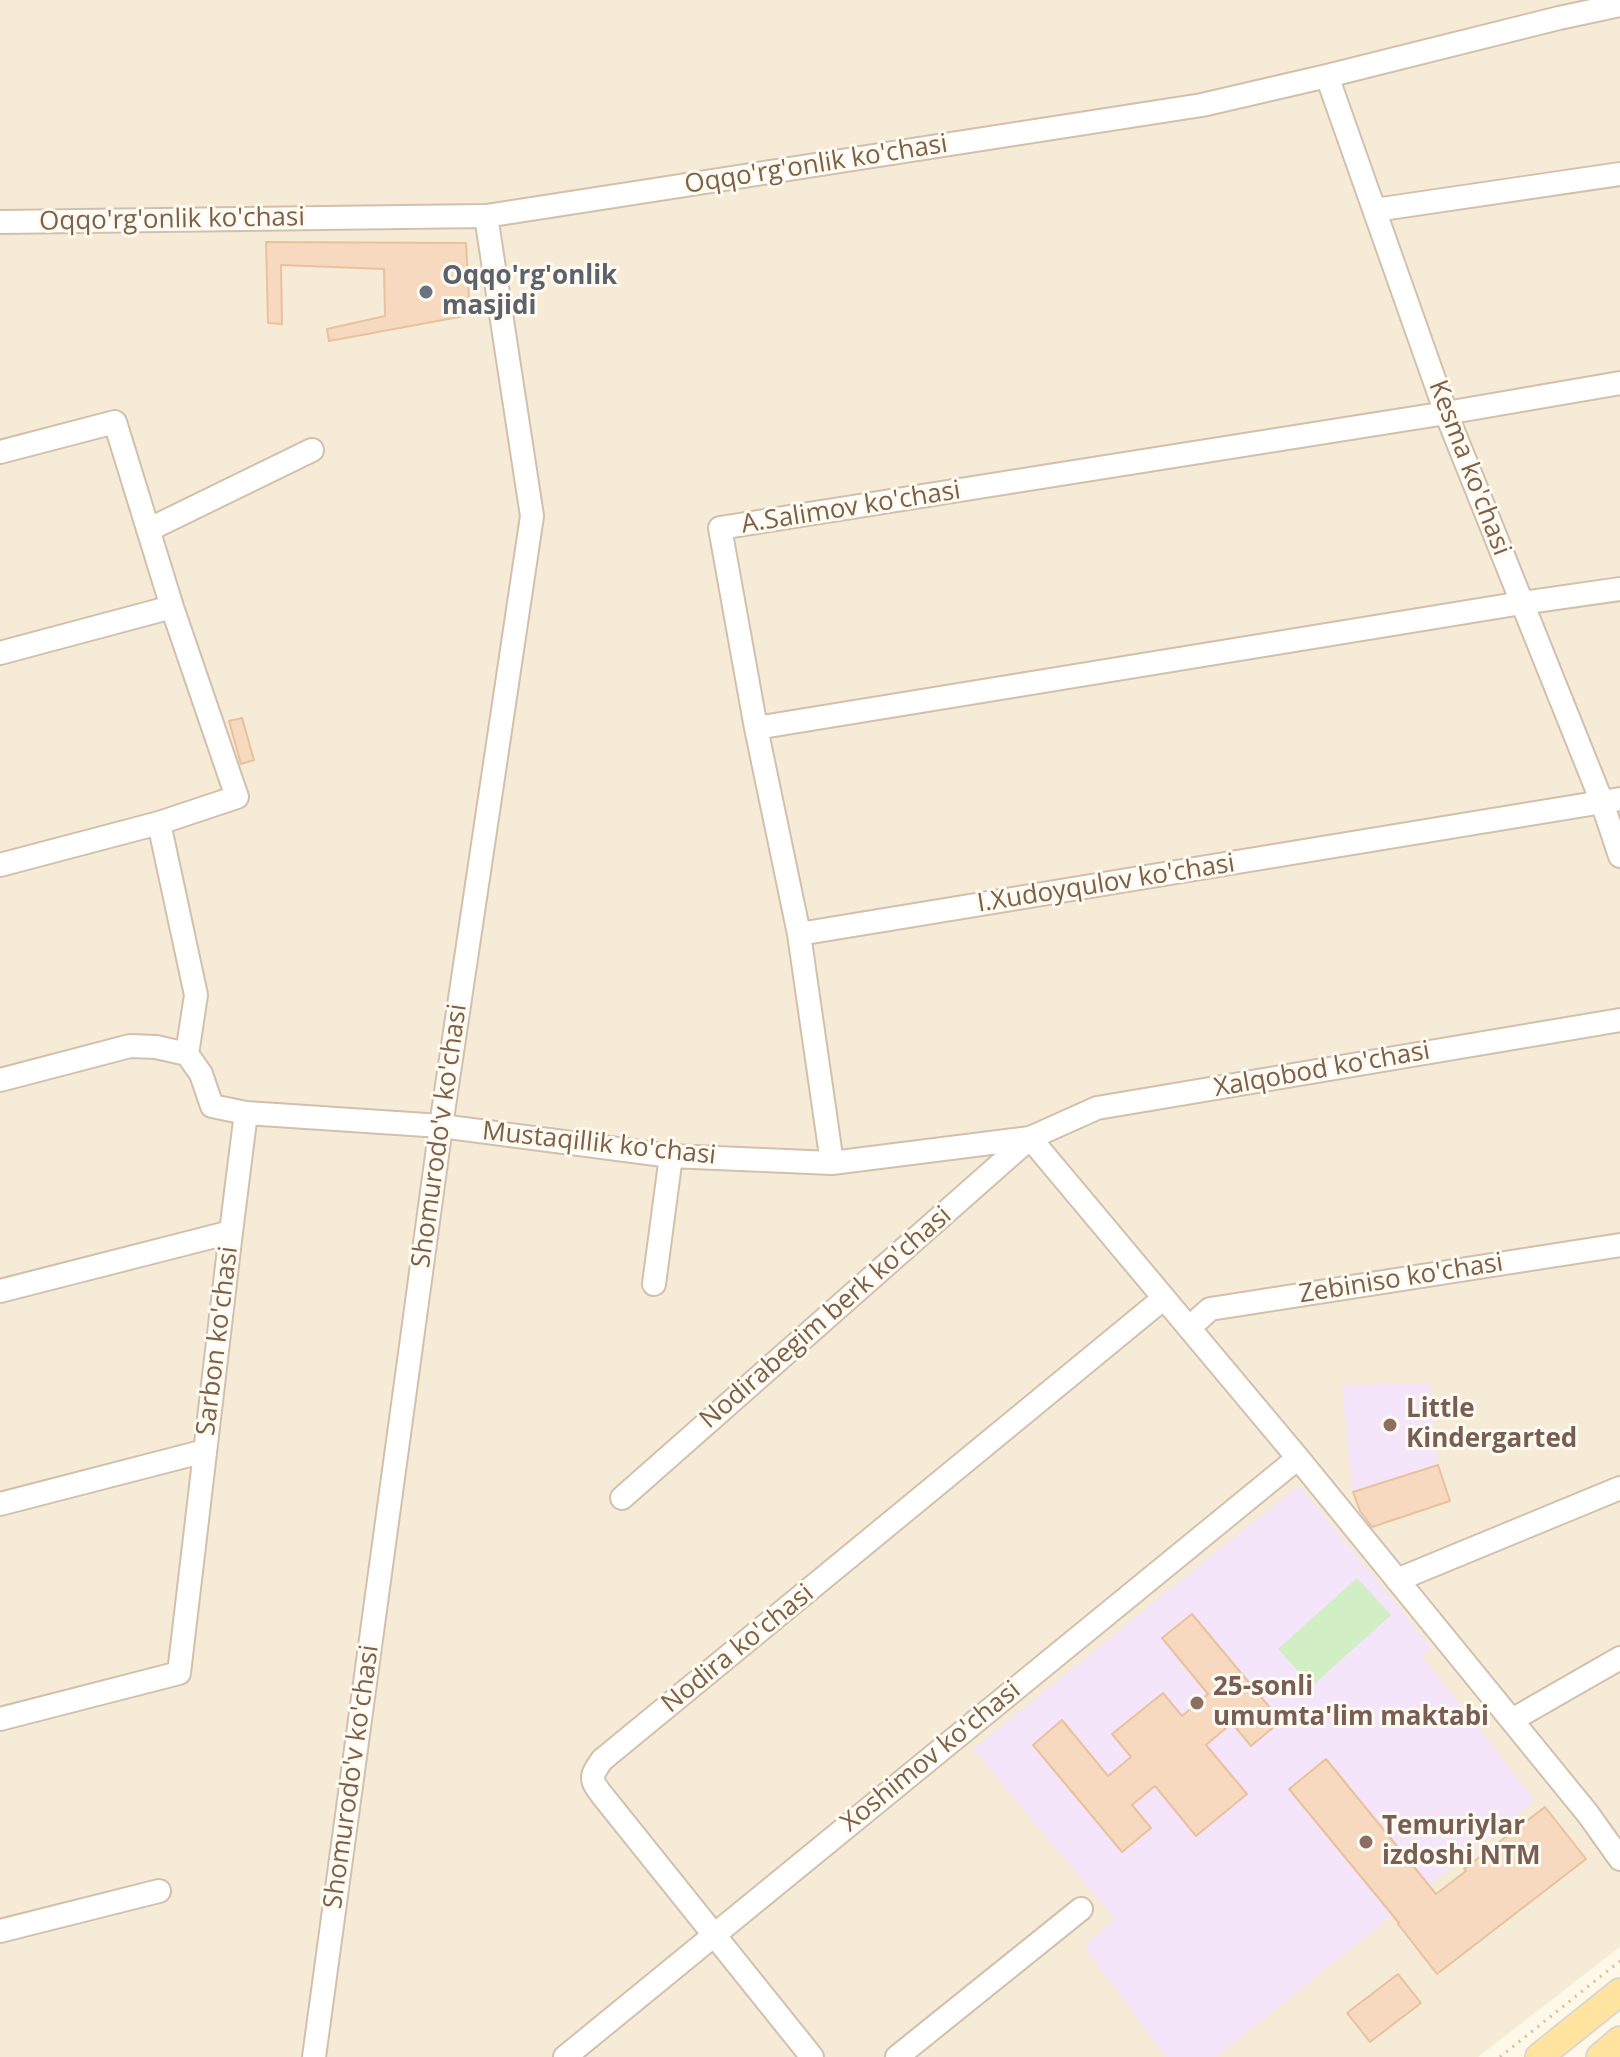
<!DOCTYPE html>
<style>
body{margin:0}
canvas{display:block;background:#fef8e9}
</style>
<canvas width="1620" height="2057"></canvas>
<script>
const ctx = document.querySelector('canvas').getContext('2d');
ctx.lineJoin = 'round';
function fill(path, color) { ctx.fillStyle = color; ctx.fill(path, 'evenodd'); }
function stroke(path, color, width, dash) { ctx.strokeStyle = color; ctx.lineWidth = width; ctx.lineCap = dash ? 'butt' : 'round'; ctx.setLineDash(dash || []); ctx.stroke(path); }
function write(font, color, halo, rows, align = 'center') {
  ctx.font = font + ' "Open Sans",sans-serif'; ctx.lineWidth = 6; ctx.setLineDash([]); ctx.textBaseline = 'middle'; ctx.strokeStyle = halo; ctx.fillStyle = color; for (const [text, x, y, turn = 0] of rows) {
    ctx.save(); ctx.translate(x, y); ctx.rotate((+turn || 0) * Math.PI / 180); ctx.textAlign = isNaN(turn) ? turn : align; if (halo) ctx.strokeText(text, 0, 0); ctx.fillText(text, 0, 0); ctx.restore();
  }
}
fill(new Path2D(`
 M0,0H1620V1947L1478,2057H0Z`), '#f6ebd6');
fill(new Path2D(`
 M1430,1383L1438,1465L1450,1501L1365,1529L1353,1493L1342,1385Z
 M1299,1485L1432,1648L1422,1656L1535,1800L1217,2057H1166L1084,1946L1115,1919L973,1749Z`), '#f5e5fb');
fill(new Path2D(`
 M1357,1578L1391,1615L1312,1686L1278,1649Z`), '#d2eec5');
const building = new Path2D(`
 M266,242L466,243L470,315L329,341L327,329L385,316L384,269L281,265L282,324L268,323Z
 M242,718L254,760L241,764L229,721Z
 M1438,1465L1450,1501L1372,1527L1360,1511L1353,1492Z
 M1192,1614L1281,1721L1251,1746L1232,1723L1206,1745L1247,1794L1196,1836L1155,1786L1132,1805L1151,1828L1122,1852L1033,1745L1062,1720L1108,1776L1131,1757L1112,1734L1163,1693L1182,1716L1208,1694L1162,1638Z
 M1326,1759L1436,1894L1466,1871L1464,1869L1545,1807L1586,1859L1437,1974L1398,1924L1399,1923L1289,1789Z
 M1398,1974L1421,2003L1370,2042L1347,2013Z`);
fill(building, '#f6d9be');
stroke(building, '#eac19d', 2);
const minor = new Path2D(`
 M1327,76L1446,413L1602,802L1620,856
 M1375,210L1620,174
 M0,222L486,216L1202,105L1327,76L1559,18L1620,5
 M1620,383L1446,413L720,528L756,728L1522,603L1620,589
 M0,452L115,422L172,607L237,797L159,823L0,865
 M148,530L312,450
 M0,653L172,607
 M756,728L799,934L1620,799
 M159,823L196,995L187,1054L201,1074L212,1106L246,1113
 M799,934L832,1163L1030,1138
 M0,1080L130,1046L156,1047L187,1054
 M1030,1138L1298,1458L1588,1814L1620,1859
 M654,1284L671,1156
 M0,1291L231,1232L246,1113L441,1126L671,1156L832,1163
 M1189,1328L1210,1309L1620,1245
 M622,1498L1030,1138L1097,1108L1620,1020
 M0,1504L205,1451
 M1397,1580L1620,1488
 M0,1719L179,1673L231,1232
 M1512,1720L1620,1658
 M0,1931L159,1891
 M314,2057L441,1126L532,516L486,216
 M565,2057L1298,1458
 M812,2057L602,1795C590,1779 590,1777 602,1760L1164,1298
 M897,2057L1081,1909`);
const major = new Path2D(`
 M1539,2057L1620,1992
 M1600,2057L1620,2040`);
stroke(minor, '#d2c0ad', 26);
stroke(major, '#ddd6d0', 30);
stroke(new Path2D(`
 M1500,2057L1620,1961`), '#dcbca0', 3, [2, 6]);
stroke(minor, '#fff', 22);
stroke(major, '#ffe49f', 26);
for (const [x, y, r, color] of [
 [426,292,8,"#6b7280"],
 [1390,1425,8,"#8d6e63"],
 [1197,1703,8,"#8d6e63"],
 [1366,1842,8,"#8d6e63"]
]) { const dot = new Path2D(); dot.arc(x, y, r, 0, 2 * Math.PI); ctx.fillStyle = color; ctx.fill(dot); stroke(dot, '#fffbf1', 3); }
write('26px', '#7c6049', '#fffbf1', [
 ["Oqqo'rg'onlik ko'chasi",816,165,-9],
 ["Oqqo'rg'onlik ko'chasi",172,220,-1],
 ["Kesma ko'chasi",1469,468,69],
 ["A.Salimov ko'chasi",851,508,-9],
 ["I.Xudoyqulov ko'chasi",1106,884,-9],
 ["Xalqobod ko'chasi",1322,1070,-10],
 ["Shomurodo'v ko'chasi",440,1136,-82],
 ["Mustaqillik ko'chasi",599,1144,6],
 ["Zebiniso ko'chasi",1401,1279,-9],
 ["Nodirabegim berk ko'chasi",826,1318,-41],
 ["Sarbon ko'chasi",218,1341,-83],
 ["Nodira ko'chasi",738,1649,-39],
 ["Xoshimov ko'chasi",931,1757,-39],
 ["Shomurodo'v ko'chasi",352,1777,-82]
]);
write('bold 26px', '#5b616d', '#fffbf1', [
 ["Oqqo'rg'onlik",442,277],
 ["masjidi",442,307]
], 'left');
write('bold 26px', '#785e54', '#fffbf1', [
 ["Little",1406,1410],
 ["Kindergarted",1406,1440],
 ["25-sonli",1213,1688],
 ["umumta'lim maktabi",1213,1718],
 ["Temuriylar",1382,1827],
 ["izdoshi NTM",1382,1857]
], 'left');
</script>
